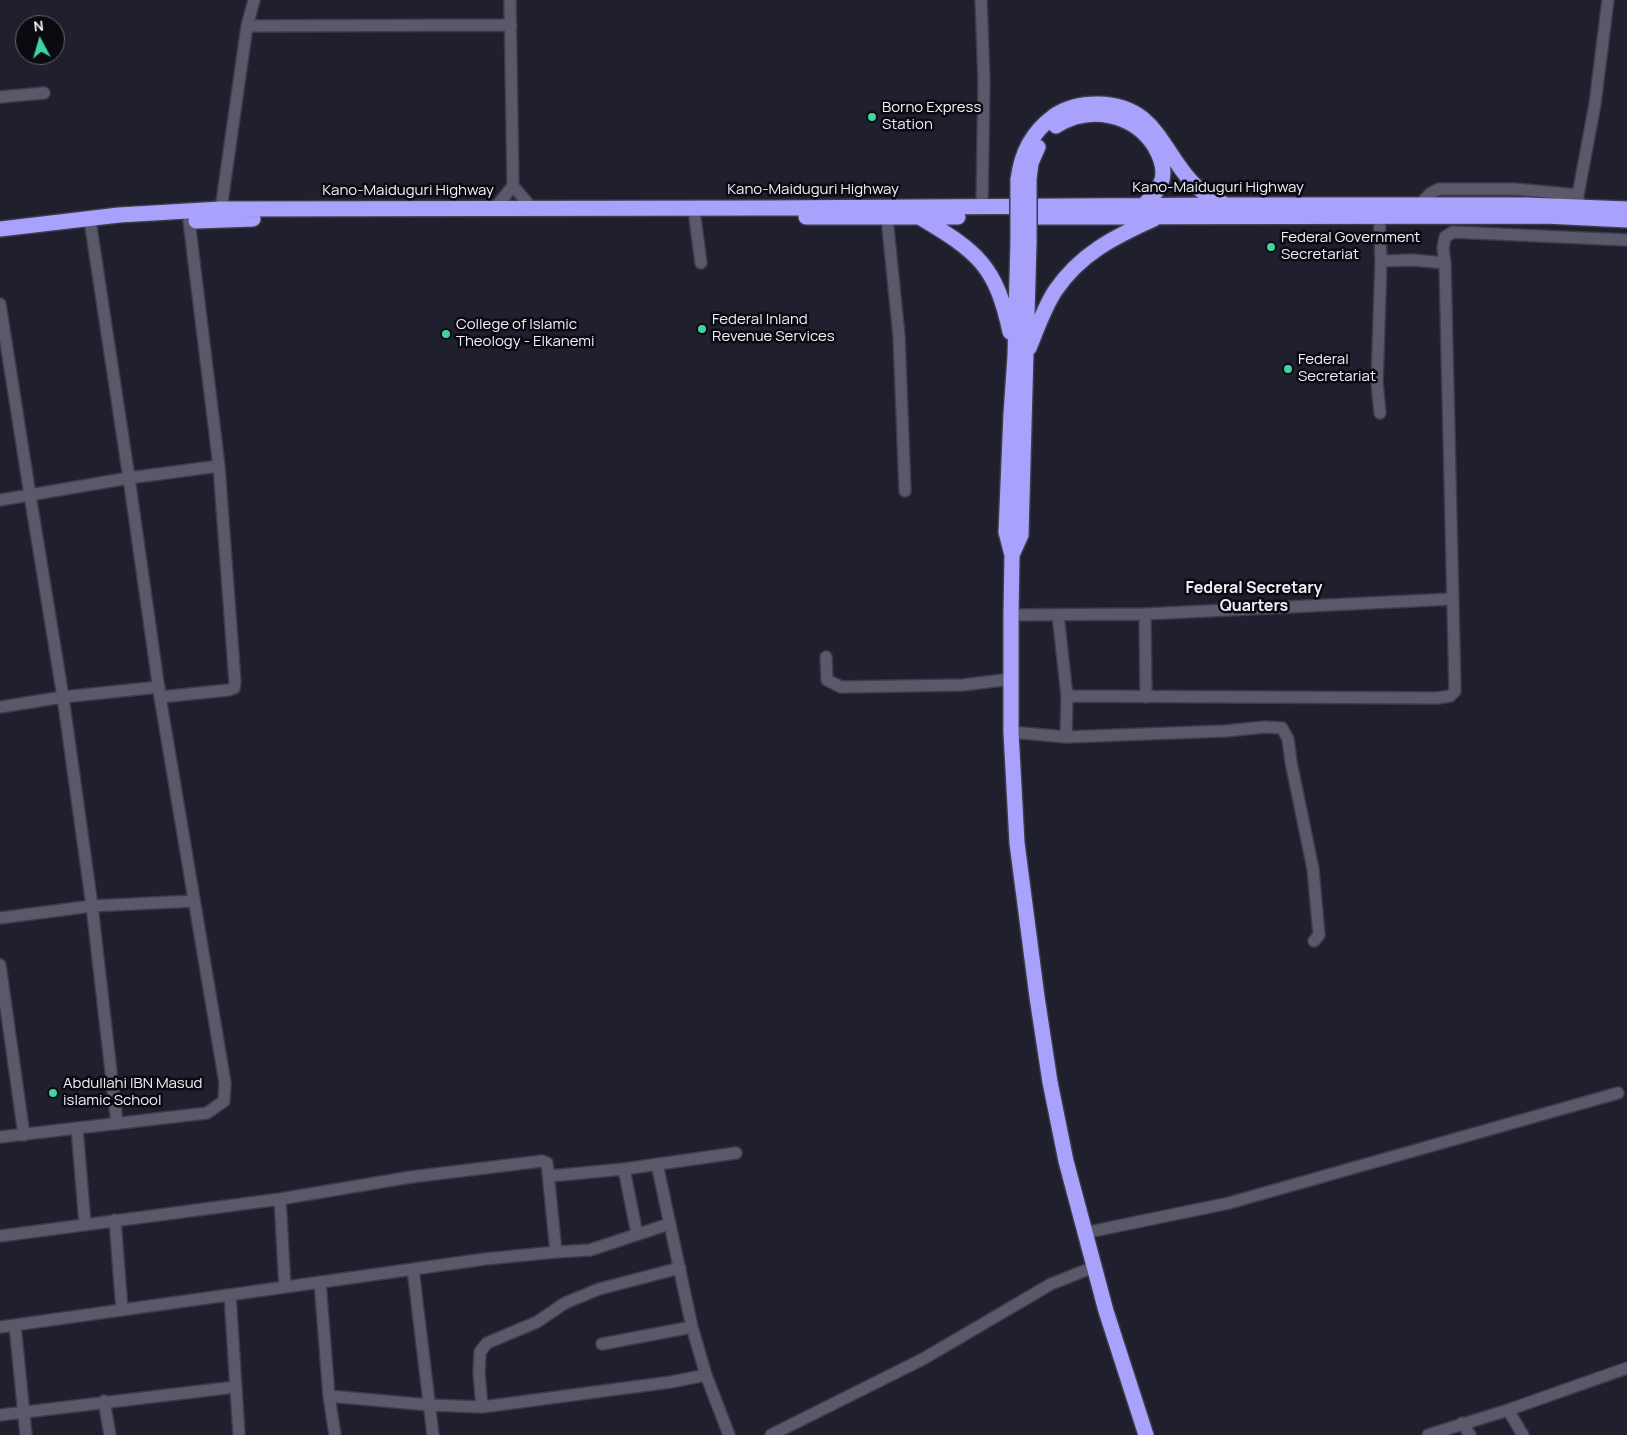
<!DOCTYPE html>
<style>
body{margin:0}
#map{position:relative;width:1627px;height:1435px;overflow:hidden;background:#201f2e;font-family:Manrope,sans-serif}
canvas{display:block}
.north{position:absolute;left:15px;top:15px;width:50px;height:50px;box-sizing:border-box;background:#0a0a10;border:1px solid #66666d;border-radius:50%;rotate:354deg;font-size:14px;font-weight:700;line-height:20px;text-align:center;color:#efeff9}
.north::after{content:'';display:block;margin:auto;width:18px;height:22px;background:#40d4a1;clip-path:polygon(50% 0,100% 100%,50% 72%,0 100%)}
</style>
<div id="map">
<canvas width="1627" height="1435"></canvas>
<div class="north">N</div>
</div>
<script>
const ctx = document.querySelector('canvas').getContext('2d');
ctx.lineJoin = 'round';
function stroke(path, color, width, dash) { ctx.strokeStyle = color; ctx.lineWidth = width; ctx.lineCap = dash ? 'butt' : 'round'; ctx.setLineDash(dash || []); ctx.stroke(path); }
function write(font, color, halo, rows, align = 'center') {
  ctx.font = font + ' Manrope,sans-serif'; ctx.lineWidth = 5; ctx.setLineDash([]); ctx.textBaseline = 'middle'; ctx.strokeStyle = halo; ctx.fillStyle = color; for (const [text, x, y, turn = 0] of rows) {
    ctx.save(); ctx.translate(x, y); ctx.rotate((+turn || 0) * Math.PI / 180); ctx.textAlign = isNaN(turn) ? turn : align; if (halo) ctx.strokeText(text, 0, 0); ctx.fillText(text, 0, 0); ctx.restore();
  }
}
const minor = new Path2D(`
 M510,0L513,186L532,208
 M981,0L984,81L982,206
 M247,26L511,25
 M0,97L44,93
 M1419,205L1431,193L1439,189H1515L1578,195
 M1578,206V195L1595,104L1608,0
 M495,208L513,186
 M221,209L247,26L254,0
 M1379,210L1381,261L1377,383L1380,413
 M695,218L701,263
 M887,218L899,336L905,491
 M1381,261L1413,260L1445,263
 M0,304L30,495L63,697L92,906L117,1124
 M0,500L129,478L219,466
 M1145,614L1146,697
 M1011,615L1145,614L1452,599
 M1058,615L1067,696L1066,737
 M826,657L827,680L841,687L963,685L1011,679
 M1067,696L1437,698L1450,696L1455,691L1445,263L1443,248L1445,237L1453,232L1627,240
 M160,697L229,690L234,688L235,682L219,466L189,221
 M0,707L63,697L159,687
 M1011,732L1066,737L1225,731L1265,727L1282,728L1288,739L1291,762L1313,869L1319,935L1314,941
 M0,918L92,906L194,901
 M0,965L24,1135
 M77,1128L85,1224
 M0,1137L207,1113L224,1101L225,1083L160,697L129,478L91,227
 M657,1164L692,1327L706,1375L729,1435
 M624,1169L637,1234
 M550,1176L624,1169L736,1153
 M280,1199L285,1287
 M115,1220L122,1310
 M1084,1233L1229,1203L1618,1093
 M0,1236L280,1199L411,1177L542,1161L547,1163L556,1252L485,1259L0,1327
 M556,1252L590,1250L669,1224
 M413,1269L433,1435
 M320,1282L329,1396L335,1435
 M230,1295L239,1435
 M15,1325L26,1435
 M602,1344L692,1327
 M329,1396L429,1405L482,1407L671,1382L706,1375
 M104,1401L110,1435
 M482,1407L479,1373L480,1352L487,1343L537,1322L565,1303L599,1289L680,1268
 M1508,1410L1523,1435
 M0,1415L235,1387
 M1462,1423L1470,1435
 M771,1435L923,1359L1051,1284L1094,1267
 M1428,1435L1508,1410L1627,1368`);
const highway = new Path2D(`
 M1056,126C1089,105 1134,113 1155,147C1160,156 1165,169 1162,180C1159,190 1151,198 1144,205
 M1029,179L1031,163L1038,147
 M1018,180C1021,153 1032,132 1054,116C1067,107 1082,104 1098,104C1154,105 1160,146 1190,180C1199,191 1211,198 1224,204
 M806,217H958
 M1028,217L1545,216L1627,220
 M921,218C978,252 996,266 1010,332
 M196,221L253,219
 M0,229L119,215L221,209L767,208L1225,205H1527L1627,209
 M1018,241L1015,356L1011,414L1006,532L1012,555L1011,615V732L1017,843L1037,997L1050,1082L1066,1161L1106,1311L1146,1435
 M1029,348C1037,329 1044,308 1055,291C1080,254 1114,237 1154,219
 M1012,555L1021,535L1029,242`);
stroke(minor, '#3c3c48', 14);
stroke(highway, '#3c3c48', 18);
stroke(minor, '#5a596b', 11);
stroke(highway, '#a9a2fc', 15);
const highwayBridge = new Path2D(`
 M1018,241V180
 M1029,242V179`);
stroke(highwayBridge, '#3c3c48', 18, []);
stroke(highwayBridge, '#a9a2fc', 15);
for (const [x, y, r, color] of [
 [872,117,5,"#40d4a1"],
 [1271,247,5,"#40d4a1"],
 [702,329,5,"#40d4a1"],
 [446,334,5,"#40d4a1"],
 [1288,369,5,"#40d4a1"],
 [53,1093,5,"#40d4a1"]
]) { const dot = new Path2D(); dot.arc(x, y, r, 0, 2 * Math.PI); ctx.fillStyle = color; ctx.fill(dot); stroke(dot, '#0a0a10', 2); }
write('15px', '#efeff9', '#0a0a10', [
 ["Borno Express",882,108],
 ["Station",882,125],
 ["Federal Government",1281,238],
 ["Secretariat",1281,255],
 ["Federal Inland",712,320],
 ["Revenue Services",712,337],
 ["College of Islamic",456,325],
 ["Theology - Elkanemi",456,342],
 ["Federal",1298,360],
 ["Secretariat",1298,377],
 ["Abdullahi IBN Masud",63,1084],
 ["islamic School",63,1101]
], 'left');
write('15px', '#efeff9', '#0a0a10', [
 ["Kano-Maiduguri Highway",1218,188],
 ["Kano-Maiduguri Highway",813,190],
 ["Kano-Maiduguri Highway",408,191]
]);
write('bold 16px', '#efeff9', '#0a0a10', [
 ["Federal Secretary",1254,589],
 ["Quarters",1254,607]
]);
</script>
